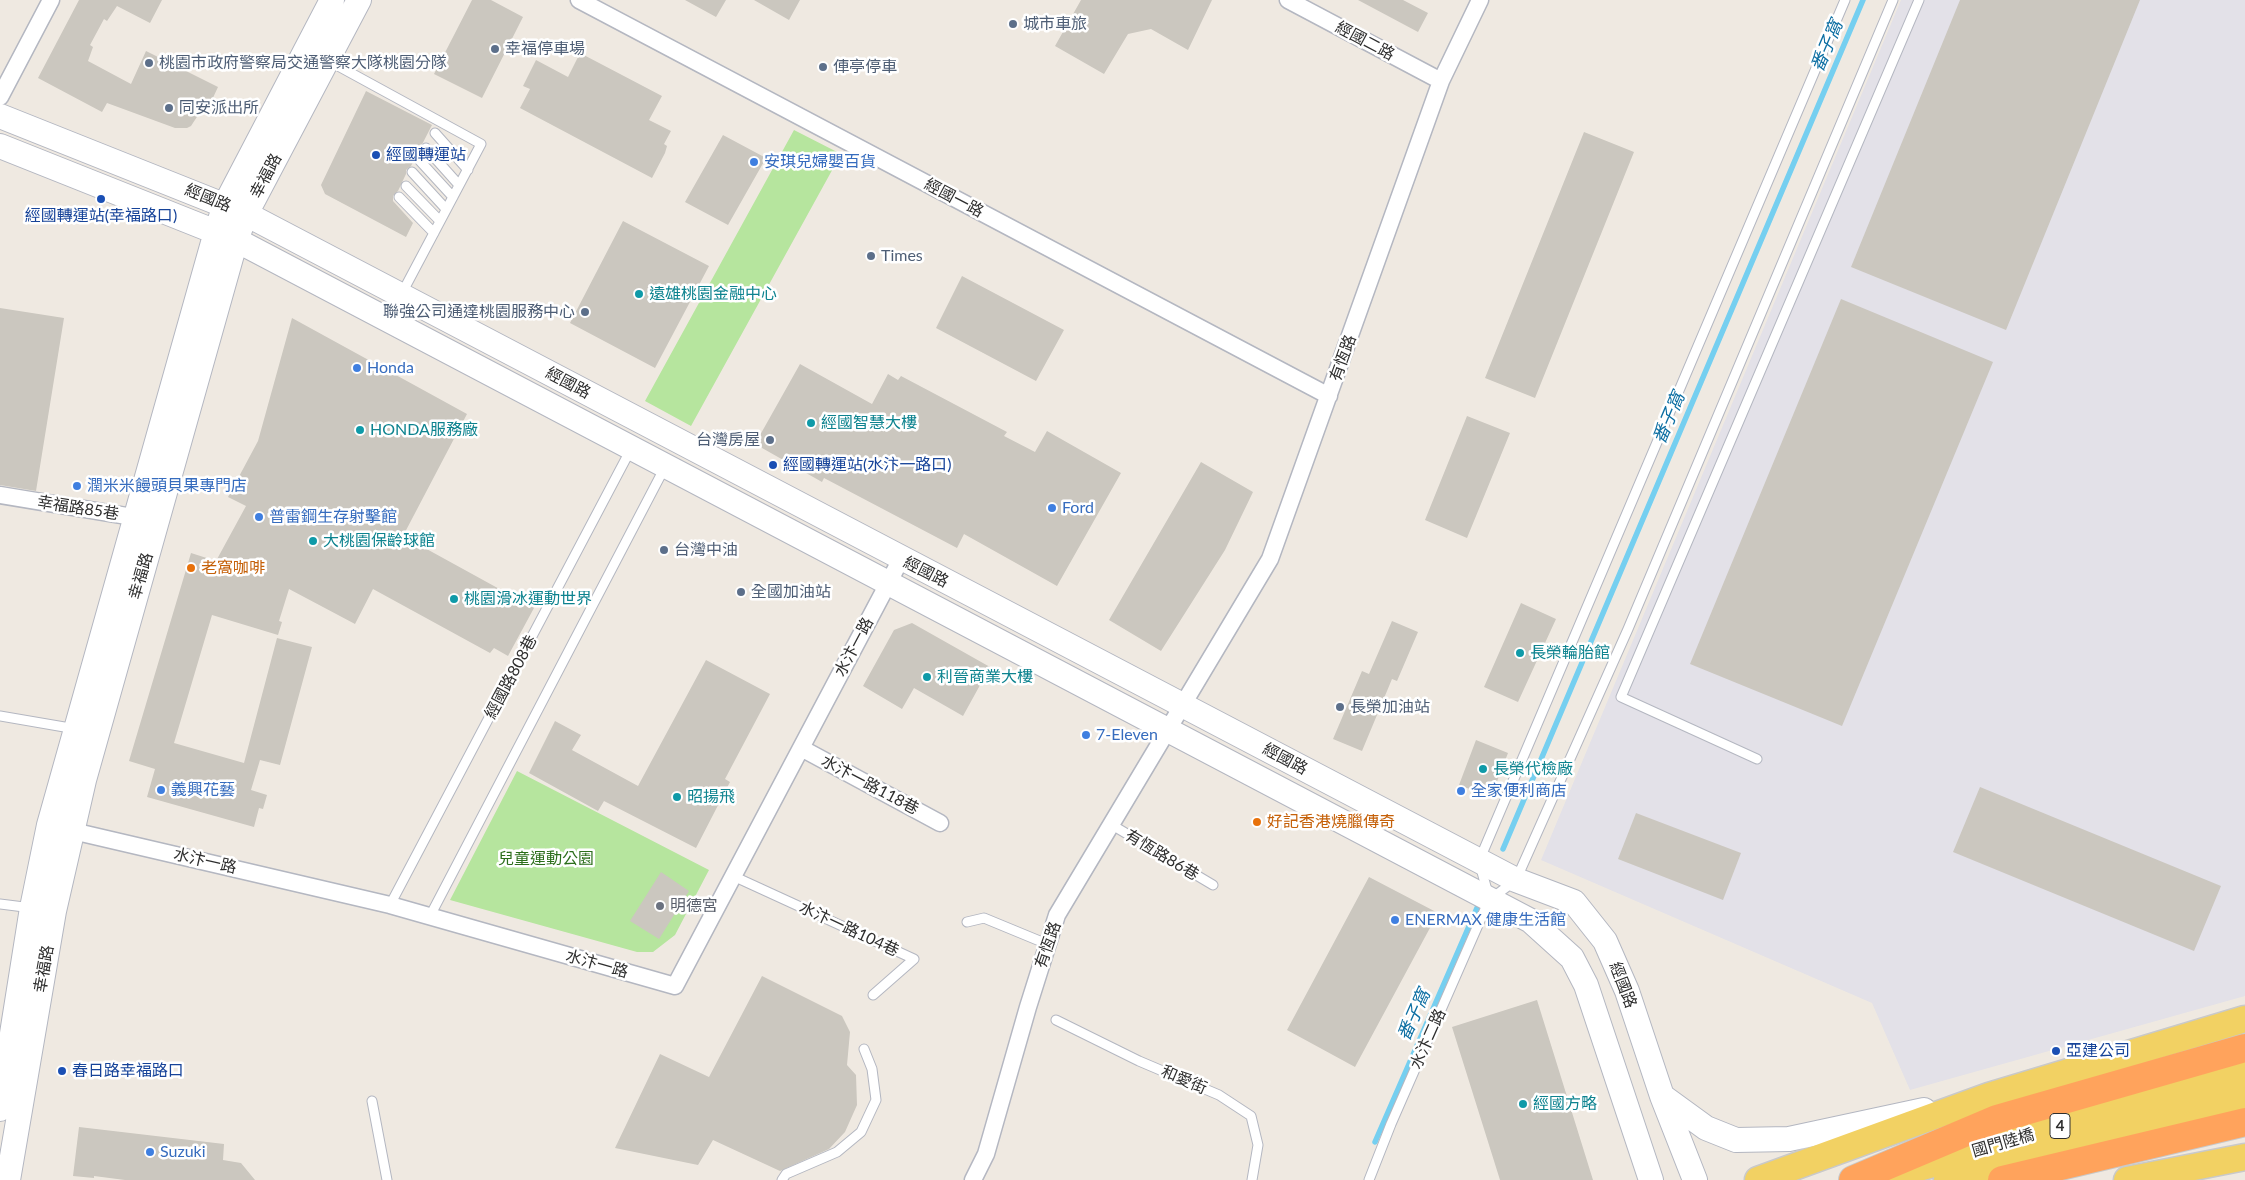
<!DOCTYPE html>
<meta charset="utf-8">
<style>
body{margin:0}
canvas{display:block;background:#efe9e1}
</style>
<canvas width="2245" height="1180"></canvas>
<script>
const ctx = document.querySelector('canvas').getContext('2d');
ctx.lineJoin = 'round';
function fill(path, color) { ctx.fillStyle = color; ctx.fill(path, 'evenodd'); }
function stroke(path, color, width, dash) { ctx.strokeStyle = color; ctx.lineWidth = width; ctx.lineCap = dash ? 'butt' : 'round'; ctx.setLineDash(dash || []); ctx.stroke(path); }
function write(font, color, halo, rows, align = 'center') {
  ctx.font = font + ' Lato,"Noto Sans TC",sans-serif'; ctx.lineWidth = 5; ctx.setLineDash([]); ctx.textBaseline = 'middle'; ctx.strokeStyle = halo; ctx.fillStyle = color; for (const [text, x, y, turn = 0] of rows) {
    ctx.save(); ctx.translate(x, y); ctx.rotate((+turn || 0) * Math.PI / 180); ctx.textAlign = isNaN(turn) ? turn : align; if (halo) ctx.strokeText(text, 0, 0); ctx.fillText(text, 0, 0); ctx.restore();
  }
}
fill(new Path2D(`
 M1901,0H2245V996L1910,1090L1872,1003L1541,860Z`), '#e3e1e8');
fill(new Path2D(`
 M794,130L841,154L691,426L645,401Z
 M517,771L709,870L675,935L653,952H637L450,900Z`), '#b6e59e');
stroke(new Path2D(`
 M1503,849L1863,0
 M1375,1142L1480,901`), '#75cff0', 5.5);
fill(new Path2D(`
 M79,0H162L150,23L117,6L107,21L104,19L90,45L93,47L88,61L131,84L146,51L218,87L211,102L208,100L191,126L187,128H175L107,103L102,112L38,78Z
 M472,0H491L523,17L482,98L434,74Z
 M685,0H726L716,17Z
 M754,0H800L789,20Z
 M1081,0H1212L1188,50L1151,29L1128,34L1104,74L1055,46Z
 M1358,0H1403L1428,13L1418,32Z
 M1960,0H2140L2006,330L1851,267Z
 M580,53L662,96L649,120L671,131L664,144L667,146L665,153L652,178L520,108L530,89L523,86L536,60L568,77Z
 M366,91L432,125L411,166L406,170V174L398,191L393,196V201L413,223L406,237L325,194L321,185Z
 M1584,132L1634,152L1535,398L1485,378Z
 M723,135L766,158L728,225L685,202Z
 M623,221L709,266L655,368L570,323Z
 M962,276L1064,330L1036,381L936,328Z
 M1841,299L1993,362L1842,726L1690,664Z
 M0,308L64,318L36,491L0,485Z
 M292,318L467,414L403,536L534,608L508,656L494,648L490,653L373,589L355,624L289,589L279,621L282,622L278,635L212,615L174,743L244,763L277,638L312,647L280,765L260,760L251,790L267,795L263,809L259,808L254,827L147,797L155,769L129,761L191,553L216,561L246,506L228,497L258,441Z
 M800,364L872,404L888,374L898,380L901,376L1007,432L1004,436L1035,452L1047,431L1121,473L1057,586L964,534L957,548L824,478L822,482L755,444Z
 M1467,416L1510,433L1467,538L1425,520Z
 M1201,462L1253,492L1225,550L1161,651L1109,620Z
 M1521,603L1556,619L1518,702L1484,687Z
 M1392,621L1418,632L1397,681L1392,679L1362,751L1333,739L1362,671L1369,674Z
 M912,623L990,667L963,716L914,688L902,709L863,686L894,630Z
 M706,660L770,694L725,779L730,782L696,848L604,801L598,811L529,773L555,721L581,735L572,750L638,786Z
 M1476,740L1508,753L1491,797L1459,785Z
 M1980,787L2221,886L2194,951L1953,852Z
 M1636,813L1741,853L1723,900L1618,859Z
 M661,872L689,891L659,939L630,921Z
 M1369,877L1438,913L1355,1067L1287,1030Z
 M762,976L842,1016L850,1032L847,1065L856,1075L857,1105L845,1132L829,1149L780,1171L713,1140L698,1165L615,1148L660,1054L709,1077Z
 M1537,1000L1593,1180H1500L1452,1027Z
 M79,1127L224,1144L223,1160L241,1163L255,1180H125L94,1176V1178L73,1176Z`), '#cbc7bf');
const lane = new Path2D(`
 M329,61L481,144L401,295
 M435,133L468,170
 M426,148L459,185
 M420,161L453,197
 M412,172L446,209
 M406,186L440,221
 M399,197L434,233
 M0,716L76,729
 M1757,759L1621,697L1919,0
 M1112,825L1213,885
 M733,876L914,959L873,995
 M1488,894L1479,861L1845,0
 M1492,898L1516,880L1628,629L1893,0
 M0,904L32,908
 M390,905L631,449
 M430,916L665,467
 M967,922L984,918L1047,944
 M1056,1020L1139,1061L1219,1095L1251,1116L1258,1145L1252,1180
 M372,1101L387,1180
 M782,1180L786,1174L837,1152L861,1132L876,1100L872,1069L864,1049
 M1369,1180L1391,1124L1489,900`);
const street = new Path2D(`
 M579,0L1329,396
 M1288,0L1441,81
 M0,97L51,0
 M0,495L145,519
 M801,748L940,823
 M64,829L390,905L675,986L901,559
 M973,1180L986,1154L1028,1007L1057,915L1270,559L1441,81L1480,0`);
const secondary = new Path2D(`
 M0,116L246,214L1516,880L1574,902L1605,941L1627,991L1662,1096L1695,1180
 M0,146L236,240L1531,921L1572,958L1586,985L1651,1180
 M1662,1096L1706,1128L1736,1140L1789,1139L1924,1110
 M0,1109L32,908L49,825L216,232L225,205L332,0
 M8,1180L54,911L84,780L236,240L246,214L359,0`);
const primary = new Path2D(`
 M1881,1179L2245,1073
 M1758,1180L1989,1096L2245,1019
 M1947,1180L1991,1166L2245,1099
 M2127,1180L2245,1157`);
const highway = new Path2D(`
 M1853,1180L1997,1119L2245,1048
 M2002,1180L2245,1122`);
stroke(lane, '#b4b7c1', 11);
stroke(street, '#b4b7c1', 19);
stroke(secondary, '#b4b7c1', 26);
stroke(primary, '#c9c9c9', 29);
stroke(highway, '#c9c9c9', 30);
stroke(lane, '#fff', 9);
stroke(street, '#fff', 16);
stroke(secondary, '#fff', 24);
stroke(primary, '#f2d163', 26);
stroke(highway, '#ffa35c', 28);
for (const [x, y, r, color] of [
 [1013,24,5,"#5c6f8a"],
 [495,49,5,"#5c6f8a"],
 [149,63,5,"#5c6f8a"],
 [823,67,5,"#5c6f8a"],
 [169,108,5,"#5c6f8a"],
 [376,155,5,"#1a4fb4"],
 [754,162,5,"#3f7fe0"],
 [101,199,5,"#1a4fb4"],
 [871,256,5,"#5c6f8a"],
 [639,294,5,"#0f9aa8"],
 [585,312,5,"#5c6f8a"],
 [357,368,5,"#3f7fe0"],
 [811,423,5,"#0f9aa8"],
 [360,430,5,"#0f9aa8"],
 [770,440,5,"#5c6f8a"],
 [773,465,5,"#1a4fb4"],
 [77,486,5,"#3f7fe0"],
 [1052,508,5,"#3f7fe0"],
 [259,517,5,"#3f7fe0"],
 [313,541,5,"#0f9aa8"],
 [664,550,5,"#5c6f8a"],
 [191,568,5,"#e8710a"],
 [741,592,5,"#5c6f8a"],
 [454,599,5,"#0f9aa8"],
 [1520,653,5,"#0f9aa8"],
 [927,677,5,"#0f9aa8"],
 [1340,707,5,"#5c6f8a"],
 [1086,735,5,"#3f7fe0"],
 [1483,769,5,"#0f9aa8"],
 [161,790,5,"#3f7fe0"],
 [1461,791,5,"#3f7fe0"],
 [677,797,5,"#0f9aa8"],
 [1257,822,5,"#e8710a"],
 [660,906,5,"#6b7280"],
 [1395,920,5,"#3f7fe0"],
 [2056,1051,5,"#1a4fb4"],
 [62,1071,5,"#1a4fb4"],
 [1523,1104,5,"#0f9aa8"],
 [150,1152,5,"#3f7fe0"]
]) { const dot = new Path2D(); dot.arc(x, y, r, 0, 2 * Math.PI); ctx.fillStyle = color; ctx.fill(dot); stroke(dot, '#fff', 2); }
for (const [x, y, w] of [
 [2060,1126,20]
]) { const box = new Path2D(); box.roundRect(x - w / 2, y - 12.5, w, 25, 4); ctx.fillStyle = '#fff'; ctx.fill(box); stroke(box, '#2e2e2e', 1); }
write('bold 15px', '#2e2e2e', null, [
 ["4",2060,1126]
]);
write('16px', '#4e5e75', '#fff', [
 ["城市車旅",1023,24],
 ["幸福停車場",505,49],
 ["桃園市政府警察局交通警察大隊桃園分隊",159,63],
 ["俥亭停車",833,67],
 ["同安派出所",179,108],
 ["Times",881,256],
 ["聯強公司通達桃園服務中心",575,312,"right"],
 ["台灣房屋",760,440,"right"],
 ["台灣中油",674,550],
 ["全國加油站",751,592],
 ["長榮加油站",1350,707]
], 'left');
write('16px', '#2e2e2e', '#fff', [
 ["經國二路",1365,41,28],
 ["幸福路",266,176,-62],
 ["經國路",208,198,22],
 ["經國一路",954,198,28],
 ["有恆路",1343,358,-70],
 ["經國路",568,383,28],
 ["幸福路85巷",78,508,9],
 ["經國路",926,572,27],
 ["幸福路",141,576,-74],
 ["水汴一路",854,647,-62],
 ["經國路808巷",511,677,-62],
 ["經國路",1285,759,28],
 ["水汴一路118巷",870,785,28],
 ["有恆路86巷",1162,855,31],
 ["水汴一路",205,861,13],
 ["水汴一路104巷",849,929,25],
 ["有恆路",1048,945,-71],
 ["水汴一路",597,964,16],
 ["幸福路",44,969,-80],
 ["經國路",1623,985,69],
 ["水汴二路",1428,1039,-66],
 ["和愛街",1184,1080,23],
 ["國門陸橋",2003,1143,-16]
]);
write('16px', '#164399', '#fff', [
 ["經國轉運站",386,155],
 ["經國轉運站(幸福路口)",101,216,"center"],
 ["經國轉運站(水汴一路口)",783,465],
 ["亞建公司",2066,1051],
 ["春日路幸福路口",72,1071]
], 'left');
write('16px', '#366cbe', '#fff', [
 ["安琪兒婦嬰百貨",764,162],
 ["Honda",367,368],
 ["潤米米饅頭貝果專門店",87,486],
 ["Ford",1062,508],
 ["普雷鋼生存射擊館",269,517],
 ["7-Eleven",1096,735],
 ["義興花藝",171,790],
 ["全家便利商店",1471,791],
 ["ENERMAX 健康生活館",1405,920],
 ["Suzuki",160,1152]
], 'left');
write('16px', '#0d838f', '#fff', [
 ["遠雄桃園金融中心",649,294],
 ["經國智慧大樓",821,423],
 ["HONDA服務廠",370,430],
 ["大桃園保齡球館",323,541],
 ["桃園滑冰運動世界",464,599],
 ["長榮輪胎館",1530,653],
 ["利晉商業大樓",937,677],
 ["長榮代檢廠",1493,769],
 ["昭揚飛",687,797],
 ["經國方略",1533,1104]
], 'left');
write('16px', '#c56008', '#fff', [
 ["老窩咖啡",201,568],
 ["好記香港燒臘傳奇",1267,822]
], 'left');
write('16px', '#2c6e1b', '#fff', [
 ["兒童運動公園",546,859]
]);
write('16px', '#5b616d', '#fff', [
 ["明德宮",670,906]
], 'left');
write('italic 18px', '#0d6fa3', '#fff', [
 ["番子窩",1827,46,-67],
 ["番子窩",1669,418,-67],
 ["番子窩",1414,1015,-66]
]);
</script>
